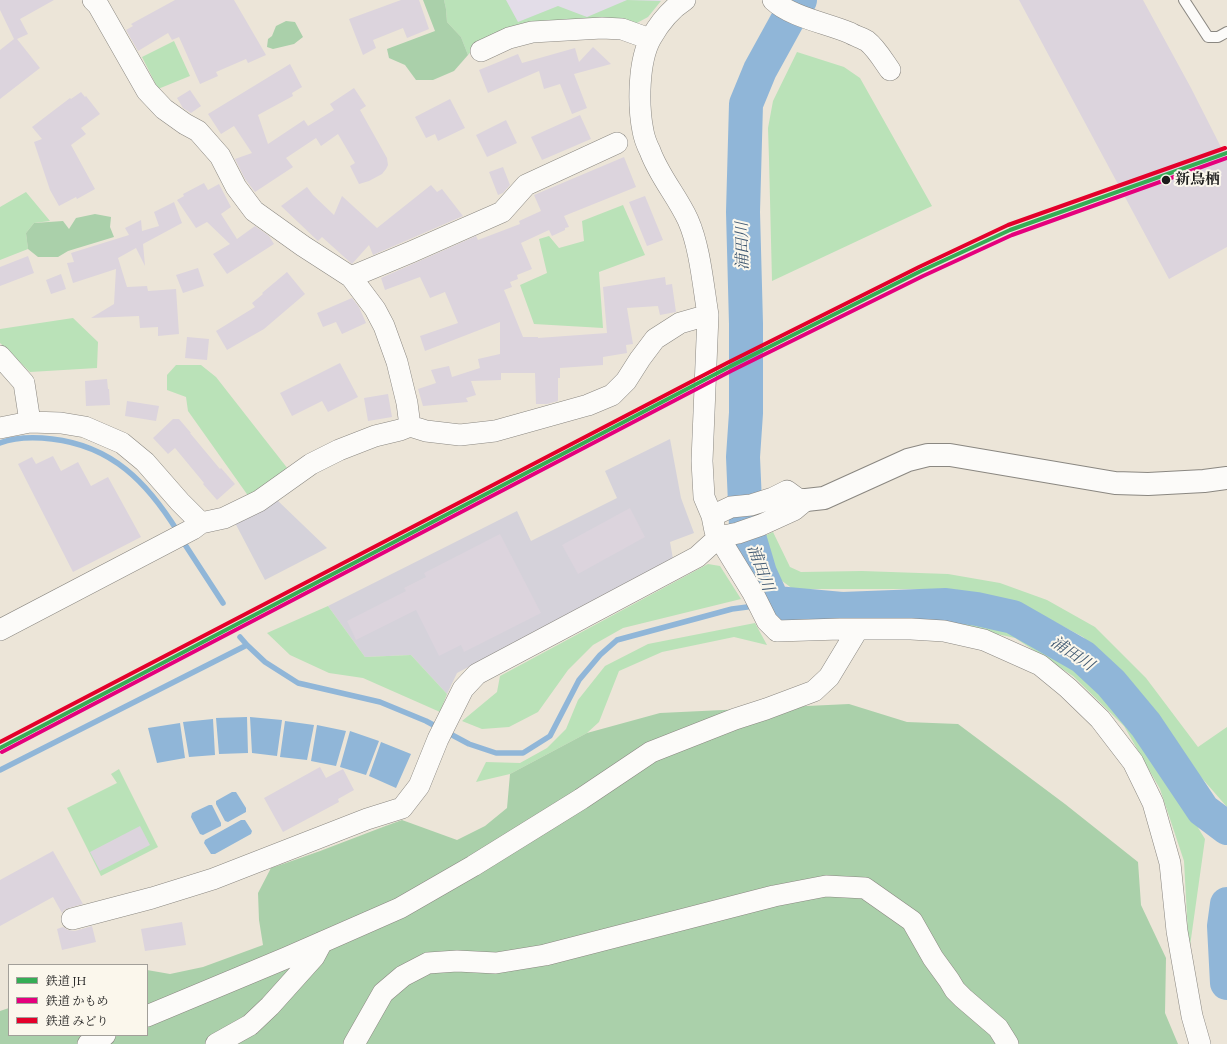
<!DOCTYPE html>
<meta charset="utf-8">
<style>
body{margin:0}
#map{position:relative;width:1227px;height:1044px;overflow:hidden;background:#ece5d8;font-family:"EB Garamond","Noto Serif JP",serif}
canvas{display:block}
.legend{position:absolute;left:8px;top:964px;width:140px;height:72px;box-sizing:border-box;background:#fbf7ec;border:1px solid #a29f99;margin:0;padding:5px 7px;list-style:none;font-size:12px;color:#1c1c1c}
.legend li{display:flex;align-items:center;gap:8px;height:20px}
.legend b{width:20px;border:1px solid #a29f99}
</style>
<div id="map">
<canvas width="1227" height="1044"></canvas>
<ul class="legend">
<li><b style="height:5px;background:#35ad55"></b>鉄道 JH</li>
<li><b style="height:5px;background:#e5007d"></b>鉄道 かもめ</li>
<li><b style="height:5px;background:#e4002b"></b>鉄道 みどり</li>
</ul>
</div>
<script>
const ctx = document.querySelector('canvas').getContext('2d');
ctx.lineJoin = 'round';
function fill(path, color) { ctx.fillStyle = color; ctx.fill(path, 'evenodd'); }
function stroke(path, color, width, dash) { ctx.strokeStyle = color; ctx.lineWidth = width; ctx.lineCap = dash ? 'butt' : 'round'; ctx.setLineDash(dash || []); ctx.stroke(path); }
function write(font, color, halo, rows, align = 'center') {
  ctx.font = font + ' "EB Garamond","Noto Serif JP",serif'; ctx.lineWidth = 4; ctx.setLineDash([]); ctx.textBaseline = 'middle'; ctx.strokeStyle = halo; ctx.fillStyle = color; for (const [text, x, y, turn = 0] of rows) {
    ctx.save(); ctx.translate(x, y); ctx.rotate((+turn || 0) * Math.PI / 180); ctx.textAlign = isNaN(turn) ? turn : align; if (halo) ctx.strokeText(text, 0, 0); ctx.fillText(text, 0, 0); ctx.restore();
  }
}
fill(new Path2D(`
 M444,0H661L648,17L635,24L620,18L539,23L480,41L468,55L461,37L446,9Z`), '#e3dde8');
fill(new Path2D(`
 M670,439L681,498L694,533L670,542L673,559L457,673L447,694L411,655L365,657L328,606L517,511L531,541L617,498L605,471Z
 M276,499L327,548L265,580L233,519Z`), '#d5d2da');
fill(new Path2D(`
 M444,0H506L518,22L558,6L587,17L627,0L661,1L648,17L635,24L620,18L539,23L480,41L468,55L461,37L447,22L446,9Z
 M174,41L190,76L158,89L142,57Z
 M797,52L844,67L860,78L932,206L772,281L769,159L768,128L773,101Z
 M26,192L50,221L34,223L26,233L28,249L0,260V207Z
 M623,205L645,255L599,272L603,328L534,324L520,285L547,273L539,239L549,236L559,248L584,241L582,221Z
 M73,318L98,342L97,368L30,372L0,343V329Z
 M176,365H201L216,377L288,469L249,497L188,411L186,397L167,390V375Z
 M773,532L790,567L801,572L862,571L948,574L1000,583L1047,600L1095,627L1146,678L1198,747L1227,727V807L1187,761L1127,680L1083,637L1025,606L953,589H793L778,578L762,537Z
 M708,564L720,566L741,599L623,628L593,645L568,670L538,712L509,727L482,729L462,721L497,692L500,676Z
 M328,606L365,657L411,655L447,694L440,712L363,678L329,673L290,655L267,633Z
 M771,608L813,616L952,612L1012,626L1087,672L1152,753L1205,839L1189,953L1184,861L1160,789L1124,726L1073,676L1015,638L962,626L779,620Z
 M755,623L767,645L734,637L662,652L619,671L599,722L587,733L510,774L476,782L486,762L520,763L547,748L566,729L578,700L605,666L648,644Z
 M119,769L158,847L101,876L67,808L117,783L111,774Z`), '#bae2b8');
fill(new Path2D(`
 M423,0H444L446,9L447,22L461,37L468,55L454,71L433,80H416L405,65L389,58L387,49L435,31Z
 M286,21L295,22L303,37L294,44L273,49L267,47L268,39L272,36L276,26Z
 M95,214L111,217L110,227L114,237L68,251L58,257H38L28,249L26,233L34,223L63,221L69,229L76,218Z
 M849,704L907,722L958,724L1065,804L1138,862L1141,905L1166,958L1165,1013L1178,1044H0V1011L9,1008V1035H147V970L170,974L203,967L263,945L259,920L258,893L271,868C315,854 358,836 402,820L457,840L485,826L507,808L510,774L587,733L660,713Z`), '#aad0aa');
fill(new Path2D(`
 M247,717L248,753L219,754L216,718Z
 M250,717L282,720L277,756L252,753Z
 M213,719L215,755L189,757L183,722Z
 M285,721L314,725L307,760L280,757Z
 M180,723L185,758L157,763L148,728Z
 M317,725L346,731L336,766L311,761Z
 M350,731L379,741L366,775L340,767Z
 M381,742L411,754L396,788L369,776Z
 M232,792H236L246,808V812L228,822L225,821L216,804V801Z
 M209,805H212L221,823V826L203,835L200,834L191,817L192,813Z
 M241,820H245L252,831L251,834L215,854H211L204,843L205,840Z`), '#90b6d8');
stroke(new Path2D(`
 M0,443C16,437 35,437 52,439C112,446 147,482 178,532
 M182,540L223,603
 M764,605L776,603
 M240,637L247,645L265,662L298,683L380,702L426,721L469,744L496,753H523L550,736L579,680L600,655L617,640L732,609L755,606
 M0,770L247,645`), '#90b6d8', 5.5);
stroke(new Path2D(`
 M800,0L787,21L760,70L746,104L743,212L746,324V413L743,457L746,526L760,573L771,597L776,603L842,609L946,605L977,609L1013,617L1083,657L1111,683L1146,725L1203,810L1227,828
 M1227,904L1224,926L1227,983`), '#90b6d8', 34);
fill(new Path2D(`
 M0,0H54L20,19L28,34L17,39L40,68L0,99V50L14,39L0,10Z
 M175,0H234L266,55L248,63L246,59L216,72L218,76L200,84L179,37L172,40L168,33L138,51L126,30L133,26L131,24Z
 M401,0H419L429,29L407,38L403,28L373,40L376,48L363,55L349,19Z
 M1019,0H1143L1191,88L1227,159V247L1169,279Z
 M593,47L611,64L574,74L587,108L572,114L560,84L544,89L539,71L488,93L479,70L518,54L522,63L575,48L579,62Z
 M290,64L302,87L292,93L293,96L258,115L268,144L304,120L308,126L334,110L330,104L354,88L366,106L360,110L387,158L388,165L386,169L382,174L369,181L359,184L350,166L355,163L338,134L321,146L316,138L286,158L293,167L255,192L245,179L235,159L252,153L234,126L221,134L208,114Z
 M190,90L201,106L191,113L183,108L177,98Z
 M81,92L85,97L86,96L100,114L81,128L86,134L71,145L95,189L77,199L76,197L59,206L50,190L34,142L42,139L32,127L70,98L71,99Z
 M450,99L465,128L438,141L435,134L426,138L415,117Z
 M580,115L591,139L542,160L531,137Z
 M506,120L517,143L487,157L476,135Z
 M624,157L636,187L564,216L569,227L565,228V230L552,236L549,230L521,243L532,269L517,275L518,279L510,282L512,287L504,290L523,337H538V338L607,333L603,287L665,277L666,285L672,284L676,312L660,315L658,306L627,308L633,344L626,345L627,353L603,357V365L560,368V378H558V401L547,404H536L535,373H501V380L471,381L476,395L466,398L468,402L423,406L418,389L436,383L431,370L449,366L452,377L480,368L478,359L500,354V322L425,351L420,336L458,323L445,292L430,298L420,277L385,290L381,278L476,236L478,240L520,224L519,221L541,211L534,195Z
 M503,167L510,185L503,193L498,195L489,172Z
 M204,183L208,190L219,184L231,207L221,214L237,239L255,226L269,236L274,244L227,274L213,254L230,244L207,222L196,228L177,200L184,196L183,194Z
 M431,185L437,192L442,189L463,216L373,255L369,245L352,264L322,237L318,241L281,206L307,187L313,195L334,215L342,196L377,228Z
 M645,196L663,240L647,246L629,202Z
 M174,202L182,223L143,244L145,266L136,248L118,258L127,287L147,286L148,291L176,289L179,334L158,336V327L140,328L139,316L91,318L114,304L116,269L73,283L67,263L74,262L71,253L129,235L125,228L141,220L142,231L159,226L154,212Z
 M28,256L34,273L0,286V267Z
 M198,268L204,286L183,293L176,275Z
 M287,272L305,294L264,329L227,350L216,331L255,307L252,303L263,294L262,293Z
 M61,274L66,289L51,294L46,280Z
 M352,298L359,307L366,323L342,334L336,322L323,327L317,313Z
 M187,337L209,339L207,360L185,358Z
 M340,363L358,397L328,412L322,401L292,416L280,393Z
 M107,379L108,389H109L110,405L86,406L85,381Z
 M388,394L392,417L368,421L364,398Z
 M127,401L159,406L156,421L125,416Z
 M173,419H179L191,433H190L220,469L221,468L235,484L217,500L203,484L204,483L175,448L168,454L153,438Z
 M53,456L61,471L78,462L91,486L108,477L141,537L73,572L18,464L32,457L36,464Z
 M630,508L645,537L578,574L562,545Z
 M500,534L541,613L464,652L461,645L439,656L416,610L356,640L347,621L406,591L404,588L426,577L424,573Z
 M320,767L326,778L343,769L354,790L338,799L339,802L283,832L264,798Z
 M140,826L150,845L100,871L90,852Z
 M53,851L83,904L69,908L64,910L62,913L53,897L0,926V880Z
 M182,922L186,945L145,951L141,929Z
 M92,926L96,942L62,950L57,929L63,927L68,930L75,931Z`), '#dcd4dd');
const service = new Path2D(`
 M1184,0L1208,37H1218L1227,32`);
const minor = new Path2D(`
 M93,0L98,5L147,91L164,109L185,124L198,131L220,156L236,187L254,211L303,246L351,277L375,309L384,326L397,362L407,403L410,426
 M685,0C671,9 659,24 651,38C638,61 638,106 643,131C644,137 647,145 650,151C659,176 677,196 688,220C700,247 703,285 708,315
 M773,0C791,17 826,23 850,33C855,36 862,38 867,41C876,48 883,60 890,70
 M481,51L509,38L532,32L602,28L622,29L650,39
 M351,277L411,252L502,212L526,185L617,143
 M0,356L24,383L30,422
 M0,428L30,422L61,423L85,427L122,443L145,462L180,502L201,523
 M0,630L193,529L201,523L224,518L259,501L311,464L339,450L375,436L400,430L410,426L426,431L460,435L495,431L588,405L612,395L626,381L640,359L655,339L680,323L708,315L702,461L704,497L712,516L715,531L753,593L767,621L777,631L840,629H911L944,631L984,640L1040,665L1068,688L1100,719L1133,762L1153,803L1170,863L1177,931L1192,1016L1200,1044
 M72,919L152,898L213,879L367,819L402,808L419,786L438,739L463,689L477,674L697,557L719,537L738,533L761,525L794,510L806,500L798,499L787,491L773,498L751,505L731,507L712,516
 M147,1016L286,958L400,908L473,866L581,799L651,752L735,719L766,709L814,691L829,677L858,629
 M88,1044L105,1035
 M216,1044L250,1025L270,1006L314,957L322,942
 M354,1044L383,993L403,976L428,963L457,961L496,963L545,955L774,896L826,886L865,888L912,921L933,958L949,980L955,990L963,998L998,1028L1008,1044`);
const tertiary = new Path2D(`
 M806,500L824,498L908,460L928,455H950L1115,483L1148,484L1204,481L1227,478`);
stroke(service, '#8a8781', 12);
stroke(minor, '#8a8781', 22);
stroke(tertiary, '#8a8781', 24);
stroke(service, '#fcfbf9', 10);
stroke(minor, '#fcfbf9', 21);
stroke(tertiary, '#fcfbf9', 22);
stroke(new Path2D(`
 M0,748L729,367L921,271L1010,230L1227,153`), '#35ad55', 4);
stroke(new Path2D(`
 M2,752L731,371L923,276L1012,235L1227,158`), '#e5007d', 4);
stroke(new Path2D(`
 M0,742L727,363L919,267L1008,225L1225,148`), '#e4002b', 4);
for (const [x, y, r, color] of [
 [1166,180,5,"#1c1c1c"]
]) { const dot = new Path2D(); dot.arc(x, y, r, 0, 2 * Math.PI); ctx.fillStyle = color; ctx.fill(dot); stroke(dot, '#fbf7ec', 1.5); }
write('bold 15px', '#1c1c1c', '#fbf7ec', [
 ["新鳥栖",1175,180]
], 'left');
write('italic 16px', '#3f5871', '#fbf7ec', [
 ["浦田川",743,246,-91],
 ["浦田川",760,568,70],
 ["浦田川",1072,654,34]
]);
</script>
